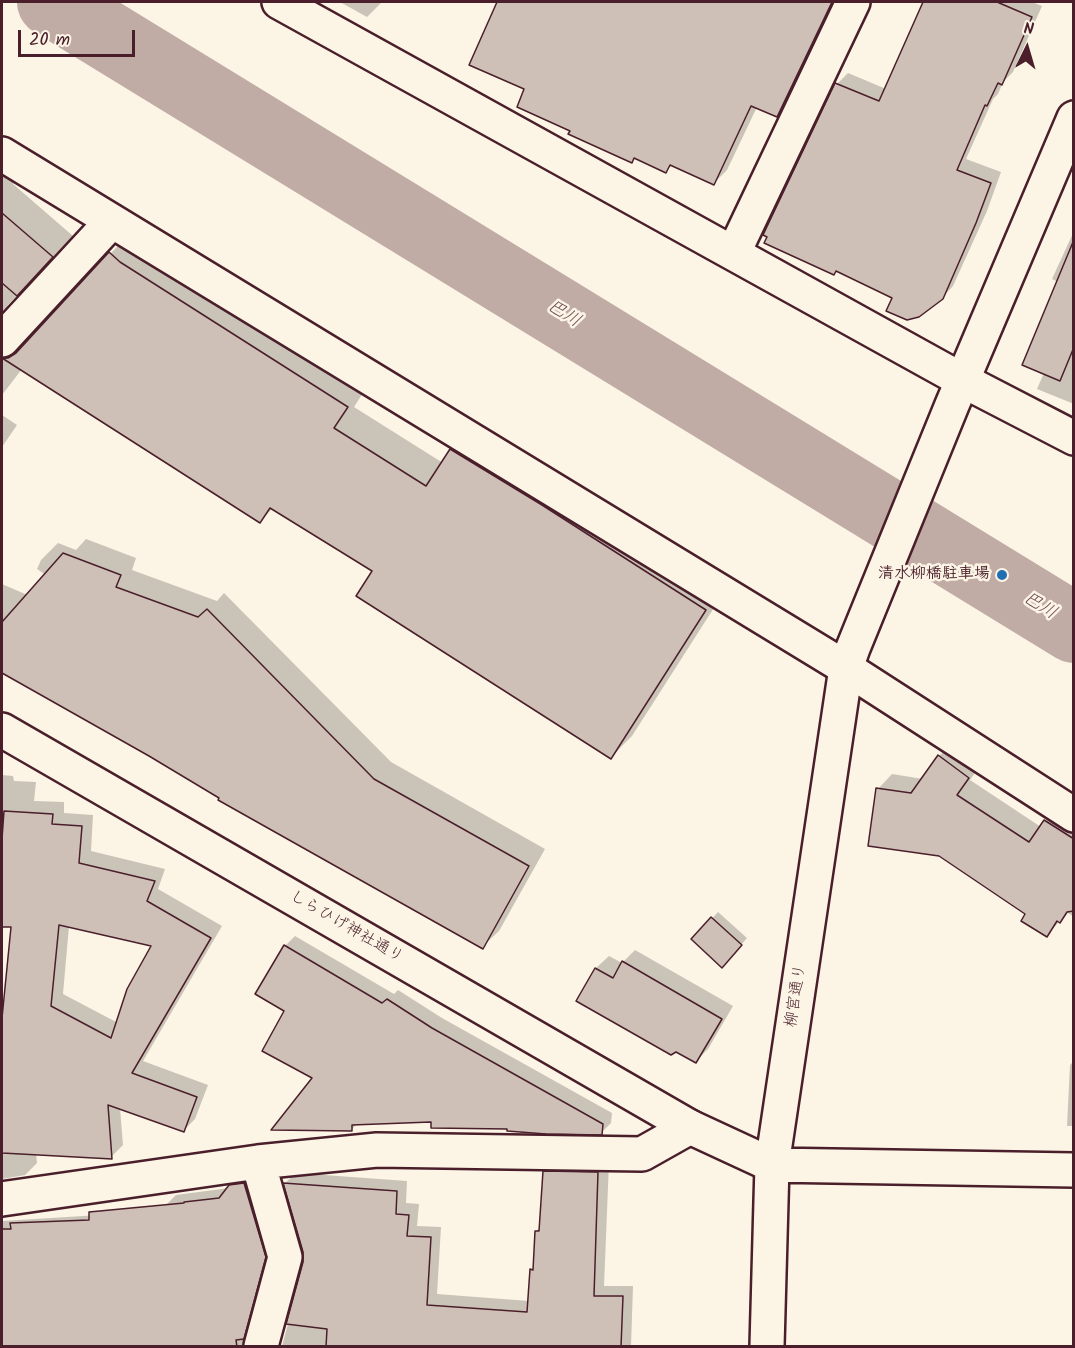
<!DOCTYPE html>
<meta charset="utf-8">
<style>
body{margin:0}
#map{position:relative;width:1075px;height:1348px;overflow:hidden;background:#fcf5e5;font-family:Kalam,sans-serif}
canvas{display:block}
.frame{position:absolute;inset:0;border:3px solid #4a1f2b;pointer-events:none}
.north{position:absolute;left:997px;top:18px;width:60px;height:60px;-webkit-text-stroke:4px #fcf5e5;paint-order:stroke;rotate:5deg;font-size:16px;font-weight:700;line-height:24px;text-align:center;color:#4a1f2b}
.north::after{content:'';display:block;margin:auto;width:21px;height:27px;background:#4a1f2b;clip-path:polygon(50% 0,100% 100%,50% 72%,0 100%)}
.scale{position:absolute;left:18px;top:30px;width:117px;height:27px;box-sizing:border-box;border:3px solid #4a1f2b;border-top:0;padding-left:8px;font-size:18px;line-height:21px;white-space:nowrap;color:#4a1f2b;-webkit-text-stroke:4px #fcf5e5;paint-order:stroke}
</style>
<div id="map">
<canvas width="1075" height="1348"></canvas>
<div class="frame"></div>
<div class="north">N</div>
<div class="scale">20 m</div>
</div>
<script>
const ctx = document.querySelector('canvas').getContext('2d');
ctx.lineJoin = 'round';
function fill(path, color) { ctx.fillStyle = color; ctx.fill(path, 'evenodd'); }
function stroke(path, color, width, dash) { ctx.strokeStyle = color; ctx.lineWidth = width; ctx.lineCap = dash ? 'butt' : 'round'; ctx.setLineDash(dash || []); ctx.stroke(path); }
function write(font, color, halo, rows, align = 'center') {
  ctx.font = font + ' Kalam,"Klee One",sans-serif'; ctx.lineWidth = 5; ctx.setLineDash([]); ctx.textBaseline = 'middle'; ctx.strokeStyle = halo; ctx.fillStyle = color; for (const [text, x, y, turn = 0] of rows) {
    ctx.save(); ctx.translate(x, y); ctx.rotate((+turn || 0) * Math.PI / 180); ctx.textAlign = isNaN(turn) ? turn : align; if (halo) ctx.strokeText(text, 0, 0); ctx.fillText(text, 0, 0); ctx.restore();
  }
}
fill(new Path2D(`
 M340,2H382L367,17Z
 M498,2H838L791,102L777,116L757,107L727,170L714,183L673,164L666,171L636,157L632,161L572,130L526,88L471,64Z
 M925,2H1032L1042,6L1013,72L1003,82L998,94L993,99L966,159L1001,172L987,211L953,286L942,298L894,297L837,84L848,73L886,89Z
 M2,157L24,170L13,184L73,236L8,305L4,313V324L20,338H29L34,335L131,232L368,385L354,407L443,463L451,450L472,429L726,589L632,736L611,757L374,570L273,508L260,521L22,369L2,395Z
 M1074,231V404L1037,389L1044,373L1058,282L1052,279Z
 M2,415L17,425L2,447Z
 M86,539L136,558L132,570L217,601L224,593L391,762L545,849L499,931L482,947L80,715L2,671V584L157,651L158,650L37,569L41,560L58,543L76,550Z
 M953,742L982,763L970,780L1041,827L1058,809L1074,819V917L1068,913L1046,935L1027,913L878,789L892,774L923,779L939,756Z
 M2,775L13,776L14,781L36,782L34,801L64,802V813L93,815L91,851L165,869L158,889L222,926L143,1061L208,1085L195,1119L183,1131L120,1108L123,1145L111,1157L36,1153L37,1163L25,1175L2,1179V1011L4,1012L12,926L2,925ZM69,926L154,945L118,1023L63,994Z
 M718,912L747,938L728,960L693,939Z
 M295,936L394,994L398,990L442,1018L612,1113L611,1123L601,1133L433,1121L358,1123L352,1129L315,1078L286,1010L285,946Z
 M635,950L733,1006L708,1049L696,1061L578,1001L596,968L609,956L622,963Z
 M1074,1061V1126H1067L1070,1065Z
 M555,1161L609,1162L604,1286H633L631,1346H282L305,1261V1252L285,1183L296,1173L407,1181L406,1203L419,1204L417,1226L441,1227L437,1294L529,1301L532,1270L534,1267L536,1232L540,1227L544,1172Z
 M255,1173L276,1245L257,1346H2V1221L165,1211V1206L176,1195L229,1188L241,1175Z`), '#0003');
stroke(new Path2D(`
 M52,2L1074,628`), '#c0aca5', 70);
const building = new Path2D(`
 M497,2H832L777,117L751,106L714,185L670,165L666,173L634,158L632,163L568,134L570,131L517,107L524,89L469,65Z
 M923,2H997L1032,17L1002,85L998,83L987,106L985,105L957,170L991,183L976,223L943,299L919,317L907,320L886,311L892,298L836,271L834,275L764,243L767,237L763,235L835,83L879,101Z
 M2,213L53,257L17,296L2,283Z
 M1073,242L1074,347L1060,381L1022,365Z
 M109,252L120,262L348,407L334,428L426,486L450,449L542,505L706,610L611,759L356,596L372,571L270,508L260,523L2,358H8L16,353Z
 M63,553L121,575L116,587L198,617L207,609L374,779L529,866L483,949L218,800L219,798L149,756L2,673V622Z
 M938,755L969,778L957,795L1029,842L1044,820L1074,839V911L1067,912L1060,923L1057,921L1047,937L1021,921L1025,914L939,856L868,846L876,788L911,793Z
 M4,811L53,814L52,824L82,826L79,863L155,881L147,901L211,938L132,1073L197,1097L184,1132L108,1105L112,1159L2,1153V1018L11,927H2V839ZM59,925L151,946L127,989L111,1038L51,1006Z
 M711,917L742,945L722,968L691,939Z
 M284,945L382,1003L387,999L432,1028L603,1124L602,1135L546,1134L507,1131V1129L431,1128V1122L352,1125V1131L271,1130L312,1078L262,1051L284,1011L255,994Z
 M622,961L722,1019L696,1063L676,1052L671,1055L576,1001L595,968L613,978Z
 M543,1171L598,1172L594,1296H623L621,1347H326L327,1329L286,1324L303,1262V1252L283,1183L397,1191L396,1214L409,1215L407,1236L431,1237L427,1305L527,1312L530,1269L533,1270L535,1231H539Z
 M244,1183L266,1257L244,1339L236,1340L237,1347H2V1229H11L10,1223L89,1220V1212L184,1203V1202L219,1198L229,1185Z`);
fill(building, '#cfc0b7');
stroke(building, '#4a1f2b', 1.5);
const street = new Path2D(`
 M279,2L962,380L1074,438
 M2,154L846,668L1074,815
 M734,252L853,2
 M2,340L112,221
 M258,1162L285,1257L261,1346
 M2,1199L258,1162L377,1150L642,1154L690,1127`);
const secondary = new Path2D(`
 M2,730L690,1127L772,1165L1074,1170
 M767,1346L772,1165L846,668L853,648L952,405L1074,118`);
stroke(street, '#4a1f2b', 38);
stroke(secondary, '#4a1f2b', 38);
stroke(street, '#fcf5e5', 33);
stroke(secondary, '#fcf5e5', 33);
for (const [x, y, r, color] of [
 [1002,575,6,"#1f6fb2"]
]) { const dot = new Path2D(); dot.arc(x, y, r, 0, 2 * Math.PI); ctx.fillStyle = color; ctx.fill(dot); stroke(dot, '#fcf5e5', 2); }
write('bold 16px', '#4a1f2b', '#fcf5e5', [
 ["清水柳橋駐車場",990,575]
], 'right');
write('16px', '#4a1f2b', '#fcf5e5', [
 ["しらひげ神社通り",346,928,30],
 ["柳宮通り",797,996,-81]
]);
write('italic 18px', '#6d4950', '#fcf5e5', [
 ["巴川",563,315,32],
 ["巴川",1039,607,32]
]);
</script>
